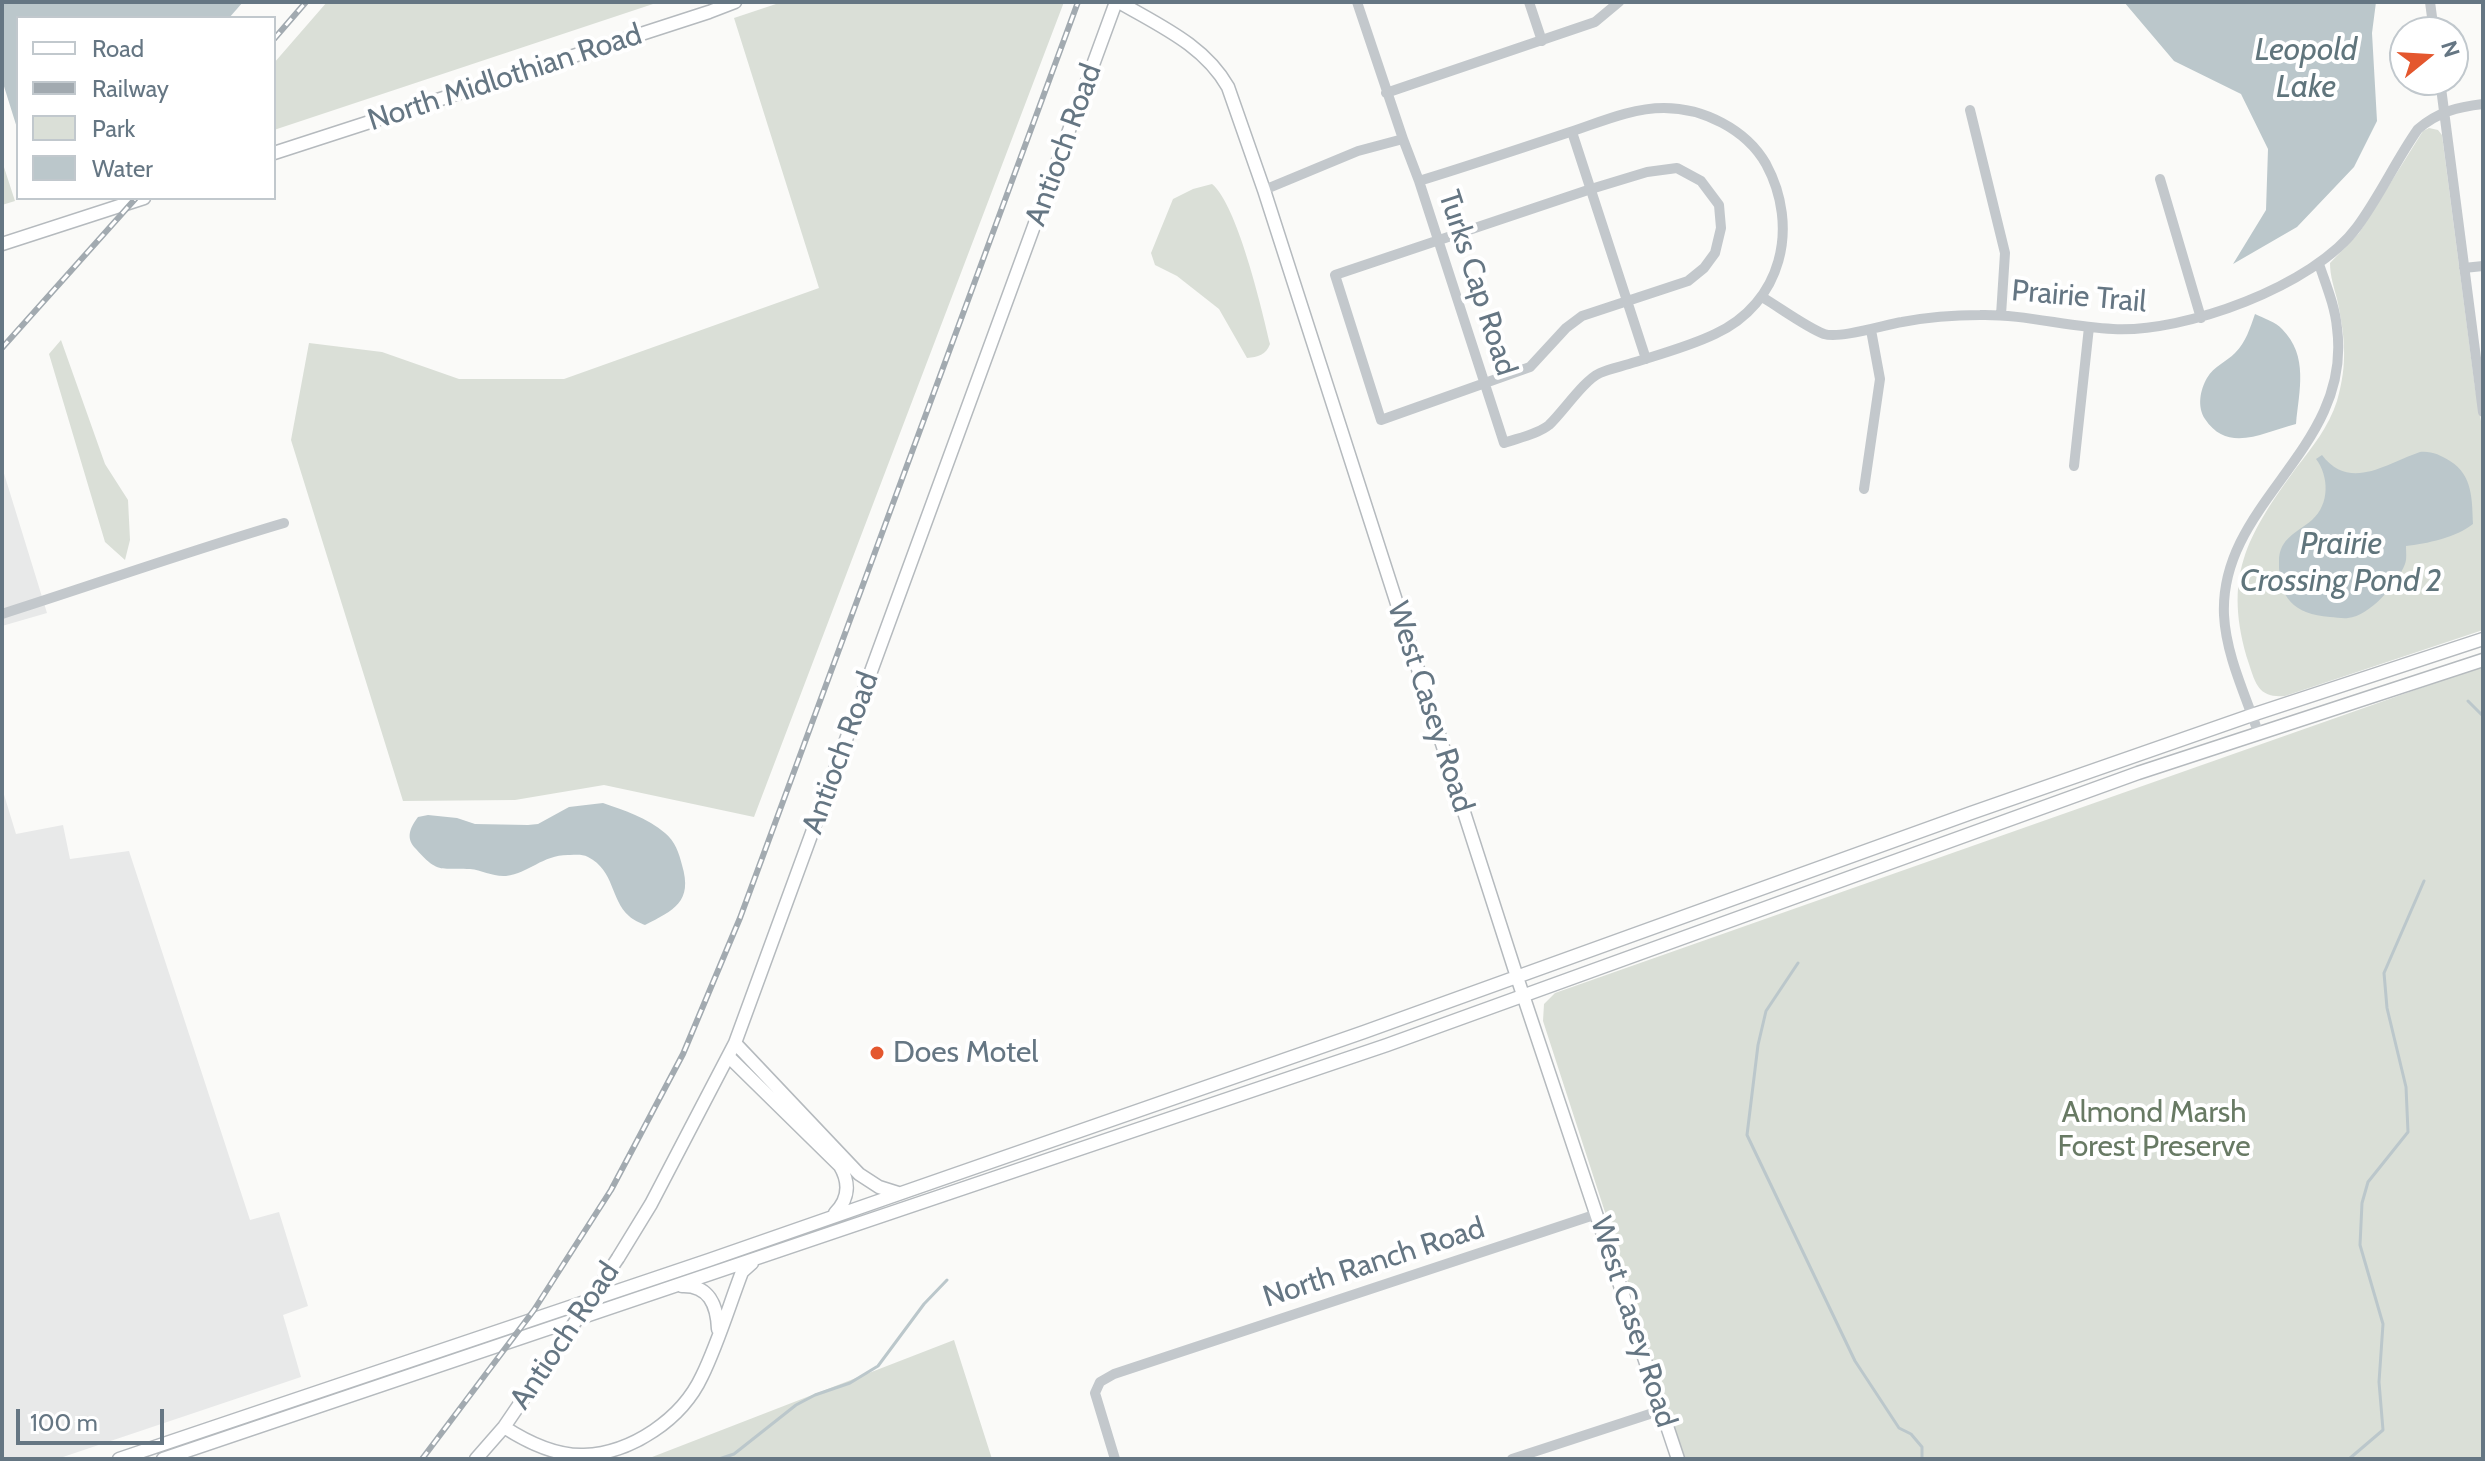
<!DOCTYPE html>
<style>
body{margin:0}
#map{position:relative;width:2485px;height:1461px;overflow:hidden;background:#fafaf8;font-family:Cabin,sans-serif}
canvas{display:block}
.frame{position:absolute;inset:0;border:4px solid #657683;pointer-events:none}
.legend{position:absolute;left:16px;top:16px;width:260px;height:184px;box-sizing:border-box;background:#fff;border:2px solid #c1c8cd;margin:0;padding:10px 14px;list-style:none;font-size:24px;color:#657683}
.legend li{display:flex;align-items:center;gap:16px;height:40px}
.legend b{width:40px;border:2px solid #c1c8cd}
.north{position:absolute;left:2389px;top:16px;width:80px;height:80px;box-sizing:border-box;background:#fff;border:2px solid #c1c8cd;border-radius:50%;rotate:72deg;font-size:22px;font-weight:700;line-height:32px;text-align:center;color:#657683}
.north::after{content:'';display:block;margin:auto;width:28px;height:36px;background:#e4572e;clip-path:polygon(50% 0,100% 100%,50% 72%,0 100%)}
.scale{position:absolute;left:16px;top:1409px;width:148px;height:36px;box-sizing:border-box;border:4px solid #657683;border-top:0;padding-left:10px;font-size:24px;line-height:28px;white-space:nowrap;color:#657683;-webkit-text-stroke:6px #fff;paint-order:stroke}
</style>
<div id="map">
<canvas width="2485" height="1461"></canvas>
<div class="frame"></div>
<ul class="legend">
<li><b style="height:10px;background:#fff"></b>Road</li>
<li><b style="height:10px;background:#a2aab0"></b>Railway</li>
<li><b style="height:22px;background:#dadfd7"></b>Park</li>
<li><b style="height:22px;background:#bbc7cb"></b>Water</li>
</ul>
<div class="north">N</div>
<div class="scale">100 m</div>
</div>
<script>
const ctx = document.querySelector('canvas').getContext('2d');
ctx.lineJoin = 'round';
function fill(path, color) { ctx.fillStyle = color; ctx.fill(path, 'evenodd'); }
function stroke(path, color, width, dash) { ctx.strokeStyle = color; ctx.lineWidth = width; ctx.lineCap = dash ? 'butt' : 'round'; ctx.setLineDash(dash || []); ctx.stroke(path); }
function write(font, color, halo, rows, align = 'center') {
  ctx.font = font + ' Cabin,sans-serif'; ctx.lineWidth = 8; ctx.setLineDash([]); ctx.textBaseline = 'middle'; ctx.strokeStyle = halo; ctx.fillStyle = color; for (const [text, x, y, turn = 0] of rows) {
    ctx.save(); ctx.translate(x, y); ctx.rotate((+turn || 0) * Math.PI / 180); ctx.textAlign = isNaN(turn) ? turn : align; if (halo) ctx.strokeText(text, 0, 0); ctx.fillText(text, 0, 0); ctx.restore();
  }
}
fill(new Path2D(`
 M2,467L47,613L2,626Z
 M2,788L16,834L63,825L70,859L129,851L250,1220L279,1212L308,1306L283,1315L301,1377L57,1459H2Z`), '#e8e9e9');
fill(new Path2D(`
 M327,2H659L274,130V63Z
 M782,2H1064L754,817L604,785L515,800L403,801L291,440L309,343L382,352L459,379H564L819,288L734,18Z
 M2429,128L2438,130L2442,135L2475,388L2483,432V630L2285,696C2260,698 2256,686 2249,664C2222,578 2246,537 2296,468C2312,448 2329,426 2337,401C2348,364 2345,336 2337,299C2334,287 2330,276 2330,263L2359,233L2423,131Z
 M2,161L15,201L2,205Z
 M1212,184C1237,204 1262,309 1270,344C1266,355 1258,357 1247,358L1219,309L1177,276L1155,265L1151,253L1173,199L1193,189Z
 M61,340L105,464L128,500L130,540L125,560L105,542L49,354Z
 M2483,666V1459H1685L1543,1021L1544,1004L1555,993Z
 M954,1340L992,1459H647Z`), '#dadfd7');
fill(new Path2D(`
 M2,2H243L229,18H18V131L2,80Z
 M2124,2H2376L2372,33L2377,121L2354,167L2297,227L2233,264L2266,210L2268,149L2241,94L2174,61Z
 M2255,314C2263,318 2276,322 2282,329C2309,356 2299,391 2296,424C2264,432 2228,454 2205,419C2197,407 2200,390 2207,378C2214,366 2226,362 2235,353C2246,342 2250,328 2255,314Z
 M2420,452C2432,451 2440,455 2450,461C2473,475 2472,500 2473,524C2457,537 2426,544 2406,546C2406,553 2407,559 2405,564C2397,584 2370,616 2348,618C2343,619 2336,617 2330,617C2294,614 2278,598 2279,561C2279,538 2298,532 2312,520C2330,504 2329,476 2316,459L2322,455C2350,492 2387,463 2420,452Z
 M603,803C623,810 648,818 665,833C675,841 679,853 682,865C693,902 674,910 645,925C640,923 633,920 629,916C610,899 615,871 588,857C582,854 576,855 570,855C543,854 530,873 506,876C493,877 482,870 470,869C440,867 439,875 416,849C405,838 410,828 418,817L428,815L457,818L475,824L528,825L538,824L569,807Z`), '#bbc7cb');
stroke(new Path2D(`
 M2468,701L2483,716
 M1798,963L1766,1011L1758,1045L1747,1135L1855,1361L1899,1428L1911,1434L1922,1447V1459
 M719,1459L734,1454L796,1405L815,1395L850,1383L878,1366L924,1304L947,1280
 M2349,1459L2383,1430L2379,1382L2383,1324L2360,1245L2362,1203L2368,1182L2408,1132L2406,1087L2387,1008L2384,973L2424,881`), '#bbc7cb', 3);
const major = new Path2D(`
 M1119,2C1160,26 1204,45 1228,87L1264,190L1517,977L1678,1459
 M274,153L709,12L735,2
 M2,244L144,198
 M735,1043L859,1174L879,1187L898,1193
 M729,1057L840,1166C850,1183 849,1199 835,1213
 M618,1258L651,1204L735,1043L1116,2
 M682,1286C709,1285 717,1305 718,1329
 M504,1427C527,1442 555,1456 584,1455C632,1453 682,1419 702,1376C718,1343 729,1306 742,1272L752,1263
 M119,1459L709,1260L1364,1032L1971,813L2252,715L2483,639
 M163,1459L1387,1045L2138,773L2483,660
 M476,1459L504,1427L553,1355`);
stroke(major, '#b5babe', 15);
stroke(new Path2D(`
 M1529,2L1542,41
 M2430,2L2434,32
 M2440,80L2483,412
 M1386,93L1595,22L1619,2
 M1970,110L2005,253L2001,315
 M1572,132L1646,359
 M1403,139L1419,181L1504,443C1518,438 1538,434 1549,425C1563,412 1584,380 1600,373C1609,369 1619,367 1629,364C1657,355 1688,347 1715,334C1782,303 1800,227 1766,164C1746,129 1703,108 1664,108C1629,108 1596,124 1564,134C1516,150 1468,166 1419,181
 M1677,168L1701,181L1719,205L1721,228L1715,253L1704,268L1688,281L1582,316L1566,328L1530,367L1381,420L1335,275L1591,189L1647,172Z
 M2160,179L2201,318
 M1264,190L1358,151L1403,139L1357,2
 M2464,268L2483,266
 M1762,297C1779,307 1806,327 1824,334C1840,339 1884,325 1902,322C1928,317 1954,315 1980,315C2024,314 2068,327 2113,329C2184,333 2314,286 2357,227C2380,196 2396,160 2418,129C2438,112 2457,107 2483,104
 M2074,466L2089,327
 M1864,489L1880,379L1871,330
 M2,614C96,584 189,551 284,523
 M2258,732C2245,694 2226,655 2224,615C2219,502 2353,449 2337,328C2335,306 2326,285 2319,264
 M1115,1459L1095,1393L1100,1382L1114,1374L1597,1214
 M1512,1459L1662,1410`), '#c3c8cc', 10);
stroke(major, '#fff', 12);
const rail = new Path2D(`
 M274,39L306,2
 M2,348L136,198
 M422,1459L534,1310L611,1190L683,1054L740,918L1078,2`);
stroke(rail, '#a2aab0', 6);
stroke(rail, '#fff', 3, [9]);
const majorBridge = new Path2D(`
 M553,1355L618,1258`);
stroke(majorBridge, '#b5babe', 15, []);
stroke(majorBridge, '#fff', 12);
for (const [x, y, r, color] of [
 [877,1053,8,"#e4572e"]
]) { const dot = new Path2D(); dot.arc(x, y, r, 0, 2 * Math.PI); ctx.fillStyle = color; ctx.fill(dot); stroke(dot, '#fff', 3); }
write('30px', '#657683', '#fff', [
 ["North Midlothian Road",505,78,-18],
 ["Antioch Road",1064,145,-70],
 ["Turks Cap Road",1477,283,72],
 ["Prairie Trail",2079,297,5],
 ["West Casey Road",1430,707,72],
 ["Antioch Road",841,753,-70],
 ["North Ranch Road",1374,1263,-18],
 ["West Casey Road",1633,1322,72],
 ["Antioch Road",565,1336,-56]
]);
write('30px', '#657683', '#fff', [
 ["Does Motel",893,1053]
], 'left');
write('30px', '#687a64', '#fff', [
 ["Almond Marsh",2154,1113],
 ["Forest Preserve",2154,1147]
]);
write('italic 32px', '#60757c', '#fff', [
 ["Leopold",2306,51],
 ["Lake",2306,88],
 ["Prairie",2341,545],
 ["Crossing Pond 2",2341,582]
]);
</script>
